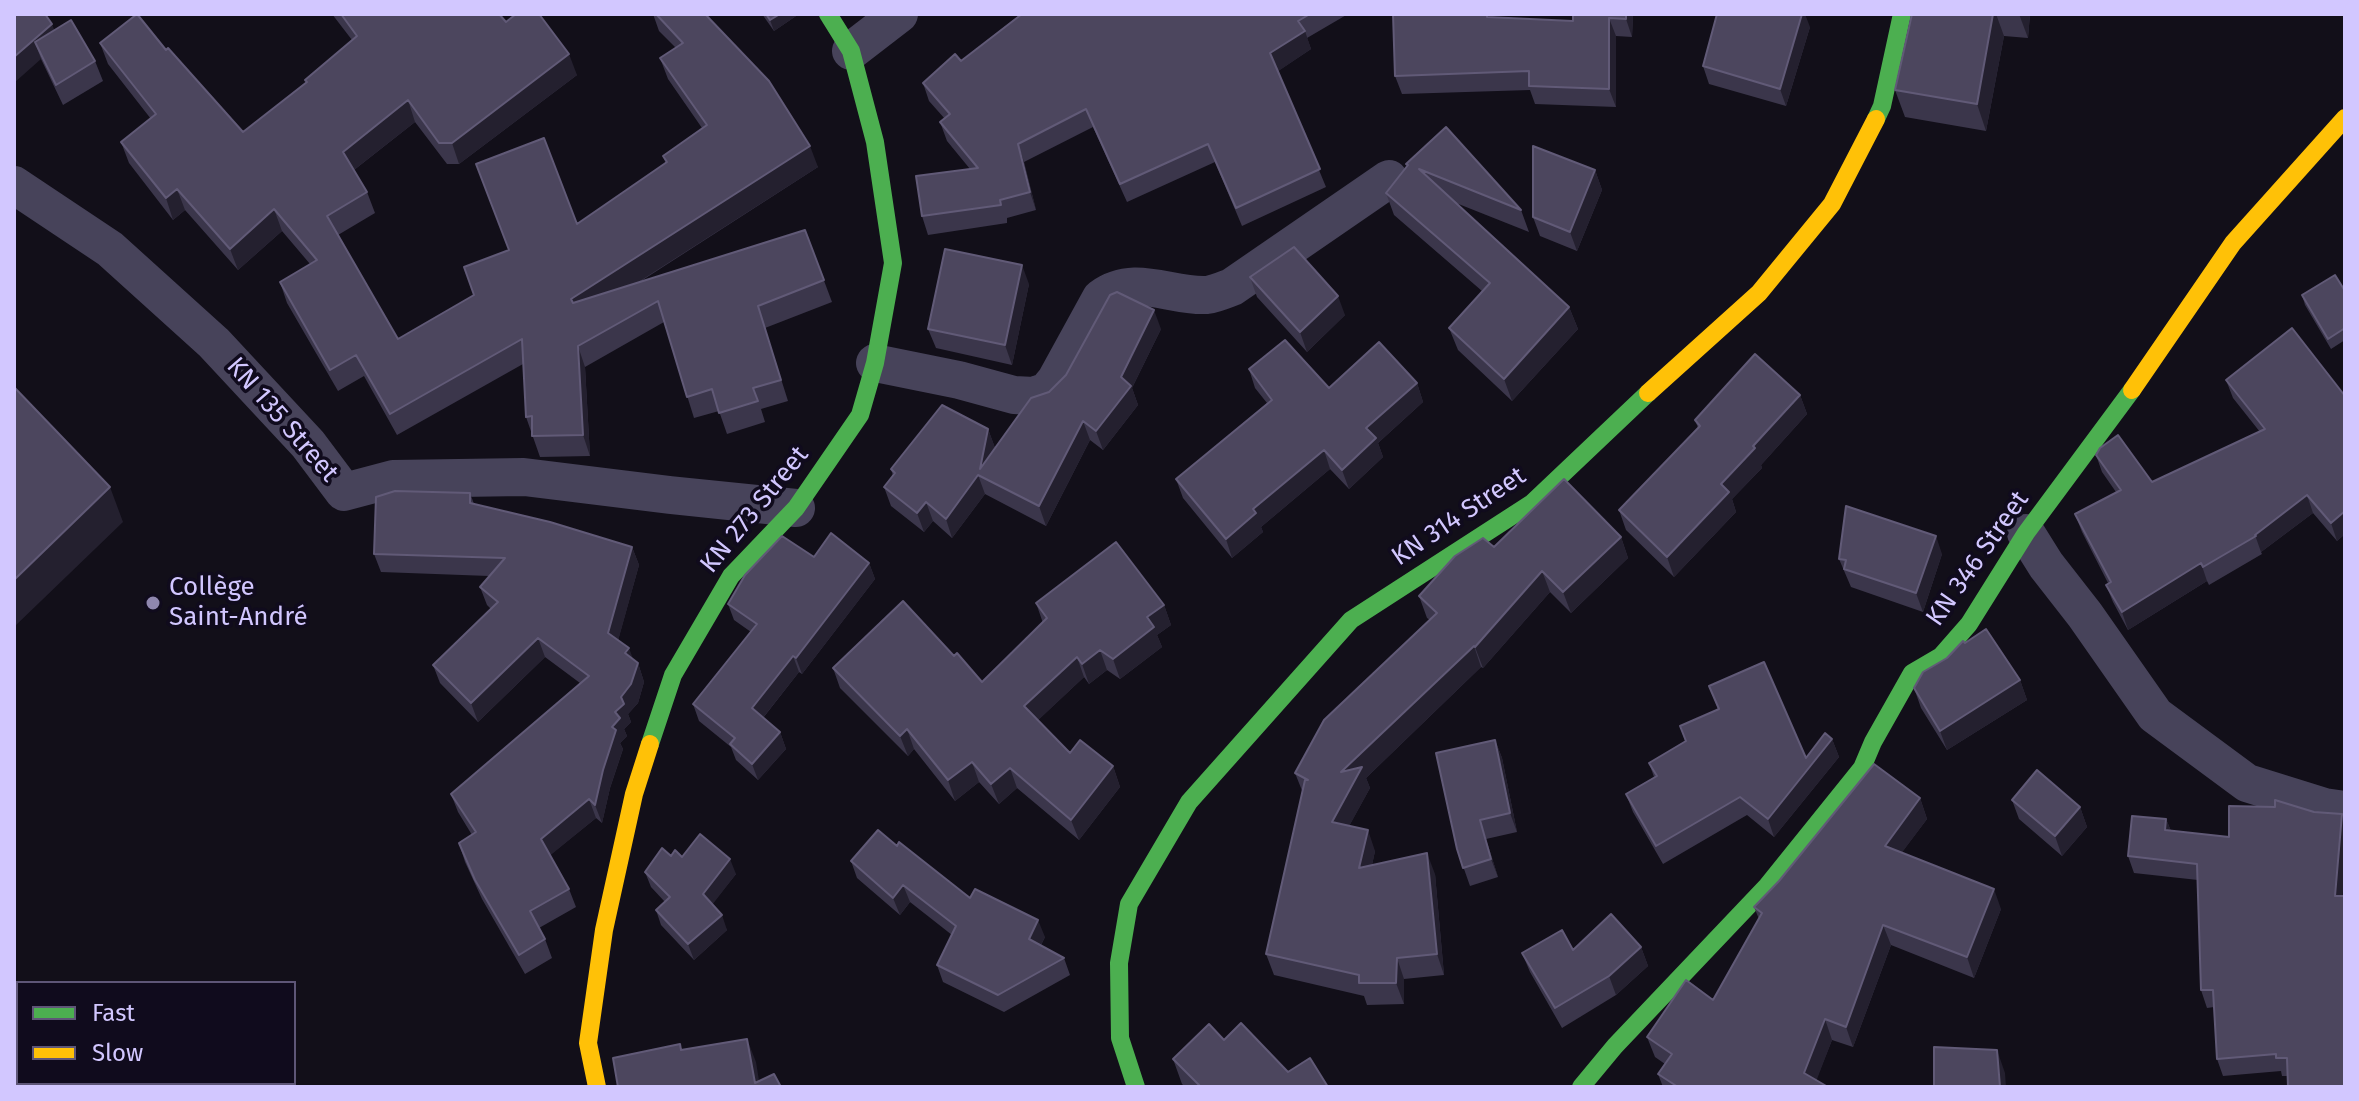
<!DOCTYPE html>
<meta charset="utf-8">
<style>
body{margin:0}
#map{position:relative;width:2359px;height:1101px;overflow:hidden;background:#120f19;font-family:"Fira Sans",sans-serif}
canvas{display:block}
.frame{position:absolute;inset:0;border:16px solid #d2c7ff;pointer-events:none}
.legend{position:absolute;left:16px;top:981px;width:280px;height:104px;box-sizing:border-box;background:#100b1d;border:2px solid #5e5677;margin:0;padding:10px 14px;list-style:none;font-size:24px;color:#d2c7ff}
.legend li{display:flex;align-items:center;gap:16px;height:40px}
.legend b{width:40px;border:2px solid #5e5677}
</style>
<div id="map">
<canvas width="2359" height="1101"></canvas>
<div class="frame"></div>
<ul class="legend">
<li><b style="height:10px;background:#4caf50"></b>Fast</li>
<li><b style="height:10px;background:#ffc107"></b>Slow</li>
</ul>
</div>
<script>
const ctx = document.querySelector('canvas').getContext('2d');
ctx.lineJoin = 'round';
function stroke(path, color, width, dash) { ctx.strokeStyle = color; ctx.lineWidth = width; ctx.lineCap = dash ? 'butt' : 'round'; ctx.setLineDash(dash || []); ctx.stroke(path); }
function fill(path, color) { ctx.fillStyle = color; ctx.fill(path, 'evenodd'); }
function write(font, color, halo, rows, align = 'center') {
  ctx.font = font + ' "Fira Sans",sans-serif'; ctx.lineWidth = 7; ctx.setLineDash([]); ctx.textBaseline = 'middle'; ctx.strokeStyle = halo; ctx.fillStyle = color; for (const [text, x, y, turn = 0] of rows) {
    ctx.save(); ctx.translate(x, y); ctx.rotate((+turn || 0) * Math.PI / 180); ctx.textAlign = isNaN(turn) ? turn : align; if (halo) ctx.strokeText(text, 0, 0); ctx.fillText(text, 0, 0); ctx.restore();
  }
}
stroke(new Path2D(`
 M851,51L899,14
 M14,185L110,249L214,343L308,444L344,492L393,479L524,477L670,495L796,508
 M875,363L959,380L1014,395L1034,396L1047,391L1056,380L1101,298C1135,273 1170,297 1207,295C1215,294 1224,290 1232,287L1389,179
 M2026,533L2046,565L2085,615L2155,715L2247,783L2324,807L2345,810`), '#47435a', 38);
stroke(new Path2D(`
 M1876,119L1882,106L1902,14
 M650,744L673,675L731,576L796,508L860,415L875,363L893,263L875,142L851,51L828,14
 M1136,1087L1120,1038L1119,963L1129,904L1189,802L1351,620L1532,503L1648,393
 M1581,1087L1615,1046L1767,886L1862,768L1873,742L1912,673L1941,656L1969,624L2026,533L2132,390`), '#4caf50', 18);
stroke(new Path2D(`
 M2132,390L2233,243L2345,118
 M1648,393L1759,293L1832,204L1876,119
 M597,1087L588,1043L604,930L634,794L650,744`), '#ffc107', 18);
fill(new Path2D(`
 M14,14L55,30L95,61L103,81L63,105L41,59Z
 M332,14H504L501,17L506,22L577,75L459,164H447L415,122L354,170L367,192L375,213L338,235L398,339L474,295L666,164L663,156L702,128L668,79L660,58L676,48L659,31L653,14H705L818,167L638,283L805,230L832,302L765,328L788,401L761,409L765,422L727,434L719,411L694,418L664,322L585,367L590,456L540,457L526,417L523,364L397,435L364,376L338,391L287,303L280,282L310,264L282,231L238,270L185,210L173,220L129,163L121,142L151,119L108,64L100,43L166,50L243,132L306,82L352,40Z
 M762,14H799L774,31Z
 M1016,14H1348L1307,38L1311,49L1278,71L1326,187L1242,226L1215,162L1127,202L1093,127L1024,162L1036,210L1007,218V223L928,235L922,216L970,169L947,141L940,122L945,119L929,101L923,83L961,61L1018,16Z
 M1633,14L1632,37L1616,36V107L1535,104L1530,90L1402,94L1395,76L1493,18L1573,21Z
 M1912,14H2030L2028,38L2004,36L1986,131L1905,117L1895,90Z
 M1810,27L1786,106L1709,84L1703,66Z
 M1406,164L1521,210L1529,232L1456,203L1569,307L1578,329L1512,401L1458,350L1449,328L1482,291L1394,215L1386,193L1407,166Z
 M1595,170L1602,190L1577,251L1540,236L1533,217Z
 M1250,277L1345,315L1307,352L1257,297Z
 M1029,284L1012,365L936,348L928,329Z
 M2345,291V340L2331,349L2305,305L2302,295Z
 M1161,329L1132,388L1138,405L1103,450L1090,440L1046,526L985,494L952,538L933,521L924,532L891,506L884,487L893,476L891,469L988,429L995,448L1049,392Z
 M1249,369L1329,388L1417,383L1423,402L1378,443L1383,457L1349,489L1330,469L1261,527L1263,532L1232,558L1183,498L1176,479L1267,403L1255,388Z
 M2226,380L2345,396V534L2337,541L2313,513L2261,552L2262,554L2209,585L2207,581L2128,630L2113,602L2106,585L2108,583L2082,532L2075,514L2116,492L2102,472L2096,455L2152,482L2260,432L2233,398Z
 M1800,395L1807,414L1761,465L1762,468L1732,499L1736,512L1674,577L1626,530L1619,510L1698,428L1695,420Z
 M470,493L474,504L632,547L639,565L618,640L633,659L638,663L644,682L638,703L628,714L631,722L624,729L627,736L620,743L623,749L610,788L602,823L596,818L550,855L569,889L576,907L539,928L545,939L552,958L525,974L482,899L465,862L459,843L472,835L458,812L451,794L580,683L545,657L478,722L440,683L433,665L491,609L487,605L480,587L489,576L381,572L374,554Z
 M1621,537L1628,558L1571,613L1550,592L1483,668L1481,667L1366,778L1370,788L1349,826L1375,851L1372,865L1435,874L1444,975L1404,979V1004L1367,1005L1364,996L1274,975L1266,954L1303,793L1295,773L1430,620L1427,618L1419,596L1494,547Z
 M1942,554L1923,612L1851,587L1839,559Z
 M814,557L869,563L875,579L802,674L799,672L763,718L780,732L786,749L758,780L736,760L731,747L699,721L693,704L751,632L734,620L728,604Z
 M1036,603L1164,605L1171,625L1157,635L1162,647L1120,679L1107,670L1089,684L1084,677L1038,720L1070,753L1113,766L1120,787L1079,840L1017,788L999,804L979,782L955,801L914,749L908,756L840,688L833,668L954,656L982,682L1043,623Z
 M1965,643L2020,680L2027,700L1947,750L1921,708L1914,688Z
 M1709,686L1806,758L1832,739L1839,757L1774,837L1747,815L1663,864L1633,812L1626,794L1654,777L1649,763L1685,741L1680,726L1718,709Z
 M1495,740L1502,758L1517,832L1486,839L1498,877L1470,886L1457,849Z
 M1920,798L1927,819L1902,852L2001,909L1974,978L1891,945L1853,1047L1832,1040L1816,1080L1828,1087H1663L1658,1074L1665,1064L1655,1057L1647,1037L1713,1000L1759,919L1754,907Z
 M2012,800L2080,807L2087,827L2062,856L2019,819Z
 M2314,812L2342,814L2345,822V870L2288,1076H2282L2281,1071L2223,1076L2217,1059L2214,1007L2207,1008L2201,990L2198,880L2134,873L2128,856L2166,819L2171,831L2229,837Z
 M897,846L970,898L1045,937L1041,945L1064,958L1070,975L1004,1012L943,982L937,965L952,935L910,902L900,915L857,878L851,861Z
 M671,856L682,857L736,874L712,904L727,930L694,960L661,925L656,910L665,902L651,887L645,872Z
 M1641,947L1648,966L1616,995L1562,1028L1530,972L1522,953Z
 M1224,1040L1288,1072L1328,1087H1185L1182,1084L1173,1059Z`), '#3b364b');
fill(new Path2D(`
 M780,14H799L774,31L770,20Z
 M1626,14H1633L1632,37L1626,19Z
 M1802,14H1805L1810,27L1786,106L1780,89Z
 M1993,14H1996L2004,36L1986,131L1977,104Z
 M2019,14H2030L2028,38Z
 M1609,18L1616,36V107L1609,89Z
 M52,24L59,43L35,42L41,59L14,83V57Z
 M1305,31L1311,49L1277,72L1270,53Z
 M569,54L577,75L459,164L452,143Z
 M408,100L415,122L350,173L343,152Z
 M1018,144L1024,162L1036,210L1030,192Z
 M810,146L818,167L579,320L571,299Z
 M1595,170L1602,190L1577,251L1570,232Z
 M177,189L185,210L173,220L166,198Z
 M274,209L282,231L238,270L230,249Z
 M1022,265L1029,284L1012,365L1005,345Z
 M1338,296L1345,315L1307,352L1300,332Z
 M1569,307L1578,329L1512,401L1504,379Z
 M1154,310L1161,329L1132,388L1138,405L1103,450L1096,431Z
 M578,346L585,367L590,456L583,435Z
 M1417,383L1423,402L1378,443L1383,457L1349,489L1342,470L1366,428Z
 M1800,395L1807,414L1761,465L1762,468L1732,499L1736,512L1674,577L1667,557L1721,484Z
 M1083,421L1090,440L1046,526L1039,506Z
 M988,429L995,448L980,469Z
 M1324,450L1330,469L1261,527L1263,532L1232,558L1226,539L1253,509Z
 M978,475L985,494L952,538L946,519Z
 M110,487L123,522L14,627V580Z
 M2307,495L2313,513L2261,552L2255,535Z
 M926,502L933,521L924,532L917,513Z
 M2345,511V534L2337,541L2331,523Z
 M1936,536L1942,554L1923,612L1916,593Z
 M1621,537L1628,558L1571,613L1563,592Z
 M632,547L639,565L615,652L608,633Z
 M869,563L875,579L802,674L796,658Z
 M2201,563L2207,581L2128,630L2122,612Z
 M1542,571L1550,592L1483,668L1475,647Z
 M1164,605L1171,625L1157,635L1162,647L1120,679L1113,659L1147,617Z
 M538,638L545,657L478,722L471,703Z
 M1474,646L1481,667L1366,778L1370,788L1340,843L1332,822L1341,772Z
 M629,648L636,667L625,653Z
 M1100,650L1107,670L1089,684L1082,664Z
 M793,656L799,672L758,724L752,708Z
 M1077,657L1084,677L1032,726L1024,706Z
 M638,663L644,682L638,703L628,714L631,722L624,729L627,736L620,743L623,749L610,788L602,823L595,805L612,727L621,697Z
 M2020,680L2027,700L1947,750L1940,731Z
 M907,729L914,749L908,756L900,736Z
 M780,732L786,749L758,780L752,764Z
 M1832,739L1839,757L1774,837L1768,819Z
 M1495,740L1502,758L1517,832L1510,813Z
 M972,762L979,782L955,801L948,780Z
 M1113,766L1120,787L1079,840L1071,820Z
 M1010,768L1017,788L999,804L991,784Z
 M1920,798L1927,819L1892,866L1885,846Z
 M589,799L596,818L547,858L541,839Z
 M2080,807L2087,827L2062,856L2055,836Z
 M2342,814L2345,822V870L2341,913L2335,896Z
 M2166,819L2173,836L2165,830Z
 M1480,820L1498,877L1491,859Z
 M1368,830L1375,851L1367,889L1359,868Z
 M1427,853L1435,874L1444,975L1437,954Z
 M730,859L736,874L709,909L703,894Z
 M903,885L910,902L900,915L893,898Z
 M1994,889L2001,909L1974,978L1967,957Z
 M722,915L727,930L694,960L688,944Z
 M1038,920L1045,937L1035,956L1029,939Z
 M1883,925L1891,945L1853,1047L1846,1027Z
 M1641,947L1648,966L1616,995L1609,976Z
 M1397,958L1404,979V1004L1396,983Z
 M1825,1019L1832,1040L1814,1087L1804,1073Z
 M747,1039L756,1062L760,1087L755,1083Z
 M1997,1050L2005,1073L2006,1087H2000Z`), '#24202f');
const building = new Path2D(`
 M14,14H45L52,24L14,57Z
 M137,14L166,50L168,48L243,132L307,82L305,80L357,36L341,14H499L506,22L516,14H539L569,54L452,143H439L408,100L343,152L367,192L327,216L398,339L474,295L464,267L509,250L476,164L544,138L577,224L667,162L663,156L707,125L660,58L683,43L656,14H705L769,81L810,146L571,299L573,303L805,230L824,280L758,306L781,380L753,388L758,401L719,413L712,389L687,397L658,301L578,346L583,435L532,436V416L526,417L522,339L390,414L356,355L330,370L280,282L317,260L274,209L230,249L177,189L166,198L121,142L156,114L100,43Z
 M766,14H780L770,20Z
 M1022,14H1310L1298,21L1305,31L1270,53L1320,169L1236,208L1208,144L1120,184L1086,109L1018,144L1030,192L1000,200L1001,205L922,216L916,176L978,168L940,122L950,114L923,83L955,54L961,61Z
 M1393,14H1487V17L1573,21V14H1626V19L1609,18V89L1529,86V71L1395,76Z
 M1717,14H1802L1780,89L1703,66Z
 M1912,14H1993L1977,104L1895,90Z
 M71,20L95,61L56,85L35,42Z
 M1446,127L1521,210L1419,169L1569,307L1504,379L1449,328L1490,283L1386,193L1408,165L1406,164Z
 M1533,146L1595,170L1570,232L1533,217Z
 M1294,247L1338,296L1300,332L1250,277Z
 M945,249L1022,265L1005,345L928,329Z
 M2335,275L2345,291V328L2328,339L2302,295Z
 M1117,292L1154,310L1121,377L1131,386L1096,431L1083,421L1039,506L978,475L946,519L926,502L917,513L884,487L895,473L891,469L942,405L988,429L980,469L1031,398L1049,392L1066,375L1110,295Z
 M2292,328L2345,396V511L2331,523L2307,495L2255,535L2256,536L2203,567L2201,563L2122,612L2106,585L2111,582L2075,514L2121,490L2096,455L2100,448L2118,435L2152,482L2265,429L2226,380Z
 M1285,340L1329,388L1379,342L1417,383L1366,428L1376,438L1342,470L1324,450L1253,509L1256,513L1226,539L1176,479L1272,400L1249,369Z
 M1755,354L1800,395L1753,446L1755,448L1721,484L1729,492L1667,557L1619,510L1700,426L1695,420Z
 M14,387L110,487L14,580Z
 M1564,479L1621,537L1563,592L1542,571L1475,647L1474,646L1341,772L1362,767L1332,822L1368,830L1359,868L1427,853L1437,954L1397,958L1396,983H1359V975L1266,954L1305,780H1308L1295,773L1324,720L1437,613L1419,596L1455,556L1483,538L1494,547Z
 M395,491L470,493V503L550,522L632,547L608,633L629,648L625,653L638,663L631,684L621,697L624,704L615,712L620,718L612,727L616,730L603,770L595,805L589,799L541,839L569,889L530,911L545,939L519,955L475,880L459,843L476,832L451,794L589,676L538,638L471,703L433,665L498,602L480,587L505,558L374,554L376,497Z
 M1846,506L1936,536L1916,593L1844,569L1846,560L1839,559Z
 M831,533L869,563L796,658L793,656L752,708L780,732L752,764L730,744L735,738L693,704L757,624L728,604L745,575L782,536L814,557Z
 M1116,542L1164,605L1147,617L1154,627L1113,659L1100,650L1082,664L1077,657L1024,706L1070,753L1080,740L1113,766L1071,820L1010,768L991,784L972,762L948,780L907,729L900,736L833,668L903,601L954,656L957,653L982,682L1047,618L1036,603Z
 M1986,629L2020,680L1940,731L1914,688L1923,672L1947,658L1963,641L1965,643Z
 M1764,662L1806,758L1825,733L1832,739L1768,819L1740,797L1656,846L1626,794L1657,776L1649,763L1686,741L1680,726L1719,709L1709,686Z
 M1495,740L1510,813L1480,820L1491,859L1463,868L1457,849L1436,753Z
 M1874,764L1920,798L1885,846L1994,889L1967,957L1883,925L1846,1027L1825,1019L1804,1073L1828,1087H1678L1658,1074L1672,1054L1647,1037L1686,980L1713,1000L1762,913L1754,907L1779,881Z
 M2037,770L2080,807L2055,836L2012,800Z
 M2275,800L2314,812L2342,814L2335,896H2345V1087H2288L2287,1058H2276V1054L2217,1059L2213,990H2201L2197,864L2128,856L2132,816L2166,819L2165,830L2229,837V806L2275,807Z
 M878,830L897,846L899,842L970,898L975,889L1038,920L1029,939L1064,958L998,995L937,965L956,926L903,885L893,898L851,861Z
 M700,834L730,859L703,894L722,915L688,944L656,910L670,897L645,872L662,848L671,856L675,850L682,857Z
 M1611,914L1641,947L1609,976L1555,1008L1522,953L1562,930L1573,950Z
 M1241,1023L1288,1072L1310,1058L1328,1087H1201L1173,1059L1209,1024L1224,1040Z
 M747,1039L755,1083L774,1074L781,1087H618L613,1058L680,1044L681,1050Z
 M1934,1047L1997,1050L2000,1087H1934Z`);
fill(building, '#4c465e');
stroke(building, '#615a77', 2);
for (const [x, y, r, color] of [
 [153,603,8,"#8f87ae"]
]) { const dot = new Path2D(); dot.arc(x, y, r, 0, 2 * Math.PI); ctx.fillStyle = color; ctx.fill(dot); stroke(dot, '#100b1d', 3); }
write('26px', '#d2c7ff', '#100b1d', [
 ["KN 135 Street",282,420,49],
 ["KN 273 Street",755,510,-51],
 ["KN 314 Street",1459,517,-34],
 ["KN 346 Street",1978,559,-55]
]);
write('26px', '#d2c7ff', '#100b1d', [
 ["Collège",169,588],
 ["Saint-André",169,618]
], 'left');
</script>
